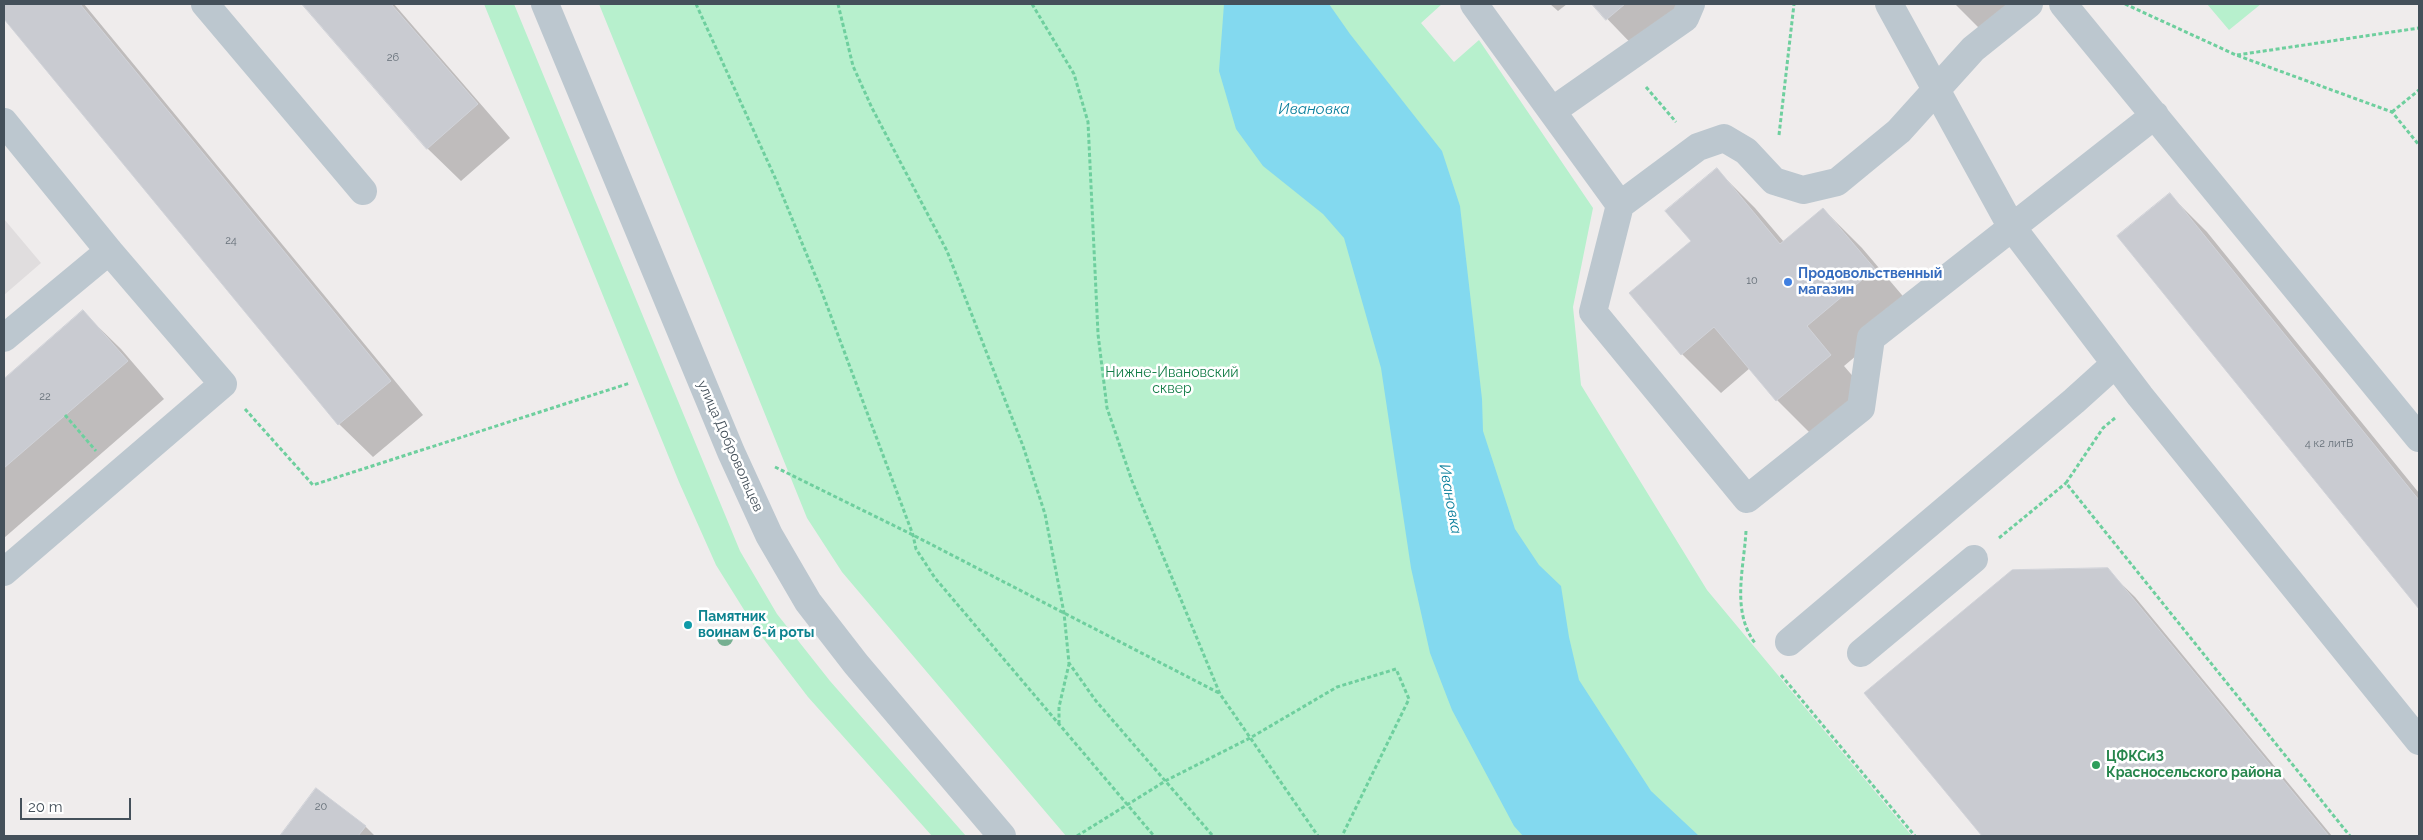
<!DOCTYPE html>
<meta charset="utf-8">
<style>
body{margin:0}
#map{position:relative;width:2423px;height:840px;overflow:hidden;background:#efecec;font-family:Raleway,sans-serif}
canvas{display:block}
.frame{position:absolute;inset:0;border:5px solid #44505a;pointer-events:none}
.scale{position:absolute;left:20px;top:798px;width:111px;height:22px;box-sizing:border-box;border:2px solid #44505a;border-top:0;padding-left:6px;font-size:15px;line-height:18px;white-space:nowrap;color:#44505a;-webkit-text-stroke:4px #fff;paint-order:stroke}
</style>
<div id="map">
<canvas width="2423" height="840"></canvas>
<div class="frame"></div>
<div class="scale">20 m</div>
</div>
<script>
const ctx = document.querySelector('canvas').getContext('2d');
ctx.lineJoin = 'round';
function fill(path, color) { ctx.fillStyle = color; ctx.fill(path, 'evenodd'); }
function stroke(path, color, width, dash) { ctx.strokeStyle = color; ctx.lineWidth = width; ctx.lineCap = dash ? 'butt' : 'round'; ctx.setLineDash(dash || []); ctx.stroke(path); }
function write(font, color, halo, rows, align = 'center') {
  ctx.font = font + ' Raleway,sans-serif'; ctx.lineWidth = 5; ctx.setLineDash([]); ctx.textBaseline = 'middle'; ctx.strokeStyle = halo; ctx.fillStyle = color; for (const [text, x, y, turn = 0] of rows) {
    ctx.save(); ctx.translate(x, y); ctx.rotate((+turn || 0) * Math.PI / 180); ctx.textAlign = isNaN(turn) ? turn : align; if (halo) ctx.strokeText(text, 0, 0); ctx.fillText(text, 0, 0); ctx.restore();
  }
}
fill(new Path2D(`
 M4,219L41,263L4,295Z`), '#e0ddde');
fill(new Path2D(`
 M484,4H514L740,551L777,614L830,681L966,836H932L808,697L756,629L716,565L679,482Z
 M599,4H1442L1421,23L1454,62L1479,40L1593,208L1573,307L1581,385L1707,590L1912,836H1066L842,572L807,518Z
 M2207,4H2261L2229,30Z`), '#b7f0cd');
fill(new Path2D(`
 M1224,4H1329L1350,34L1442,151L1460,206L1482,399L1483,431L1515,529L1539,565L1561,586L1569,637L1579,680L1651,791L1699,836H1523L1514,826L1452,710L1430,653L1411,568L1381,368L1344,238L1323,214L1263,166L1236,129L1219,71Z`), '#83d9ef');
fill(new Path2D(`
 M4,4H84L423,415L373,457L339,424L4,17Z
 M303,4H394L510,138L461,181L427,148Z
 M1550,4H1567L1558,11Z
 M1593,4H1687L1645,58Z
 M1955,4H2035L1991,40Z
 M1716,169L1755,208L1784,242L1823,209L1862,248L1913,308L1844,366L1869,395L1816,439L1777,400L1750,368L1721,393L1682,354L1631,293L1693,241Z
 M2170,195L2207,232L2419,493V607L2118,236Z
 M83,312L121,349L164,399L4,538V380Z
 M2107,570L2135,597L2332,836H1983L1865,693Z
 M316,790L365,826L375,836H281Z`), '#0003');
const building = new Path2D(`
 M4,4H80L391,381L338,425L4,19Z
 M302,4H391L478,104L427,149Z
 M1592,4H1625L1606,20Z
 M1717,168L1780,244L1823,208L1875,269L1807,326L1831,355L1776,401L1714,327L1681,355L1629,293L1691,241L1665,211Z
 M2170,193L2419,500V609L2117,236Z
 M83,310L128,361L4,468V379Z
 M2108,568L2329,836H1982L1864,693L2012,570Z
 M316,788L366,826L358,836H280Z`);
fill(building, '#c9cbd1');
stroke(building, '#d0d2d8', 1);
stroke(new Path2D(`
 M696,4L777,182L820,287L913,535L916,549L935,578L1154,836
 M838,4L853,66L872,108L947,251L1023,446L1045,514L1064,613L1069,663L1096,701L1213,836
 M1032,4L1074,74L1088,122L1098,334L1107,408L1132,481L1220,694L1318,836
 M2125,4L2236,55L2392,112L2419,145
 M2237,55L2419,28
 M1646,87L1676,122
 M2392,112L2419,90
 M1779,135L1794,4
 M245,409L313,485L630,383
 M65,415L96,451
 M2115,418L2103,428L2066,483L2350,836
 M775,467L913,535L1219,693
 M1746,531C1744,568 1731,611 1755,643
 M1999,538L2066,483
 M1781,675L1915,836
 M1059,724V707L1069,664
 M1077,836L1167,780L1250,738L1337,687L1396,669L1409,699L1342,836`), '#6ecf9e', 3, [4, 2.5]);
stroke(new Path2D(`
 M205,4L363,191
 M545,4L731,452L769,535L808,602L856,664L1002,836
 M1474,4L1620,205
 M1889,4L2011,226L2140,396L2419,741
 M2029,4L1973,49L1899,131L1837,182L1803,190L1774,181L1746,151L1724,138L1698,147L1620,205L1593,312L1747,499L1861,408L1871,338L2155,115
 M2063,4L2419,438
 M1552,111L1685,18L1691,4
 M4,122L109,251L223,384L4,572
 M4,338L109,251
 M1789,642L2074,401L2115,364
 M1861,653L1974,559`), '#bcc7cf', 28);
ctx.fillStyle = '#76af91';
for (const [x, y] of [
 [725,638]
]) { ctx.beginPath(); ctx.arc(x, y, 8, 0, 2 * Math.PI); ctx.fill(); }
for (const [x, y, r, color] of [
 [1788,282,5,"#3f7fe0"],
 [688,625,5,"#0f9aa8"],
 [2096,765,5,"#2e9e5b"]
]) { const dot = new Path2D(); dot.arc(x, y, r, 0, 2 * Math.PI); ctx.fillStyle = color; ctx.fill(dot); stroke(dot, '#fff', 2); }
write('11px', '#656f78', null, [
 ["26",393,58],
 ["24",231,241],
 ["10",1752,281],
 ["22",45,397],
 ["4 к2 литВ",2329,444],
 ["20",321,807]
]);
write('bold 14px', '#366cbe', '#fff', [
 ["Продовольственный",1798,274],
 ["магазин",1798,290]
], 'left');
write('14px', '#137d47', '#fff', [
 ["Нижне-Ивановский",1172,373],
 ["сквер",1172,389]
]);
write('14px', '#44505a', '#fff', [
 ["улица Добровольцев",730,446,66]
]);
write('bold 14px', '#0d838f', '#fff', [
 ["Памятник",698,617],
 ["воинам 6-й роты",698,633]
], 'left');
write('bold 14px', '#27864d', '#fff', [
 ["ЦФКСиЗ",2106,757],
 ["Красносельского района",2106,773]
], 'left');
write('italic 15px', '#087e9b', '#fff', [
 ["Ивановка",1314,109],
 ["Ивановка",1450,499,80]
]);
</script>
